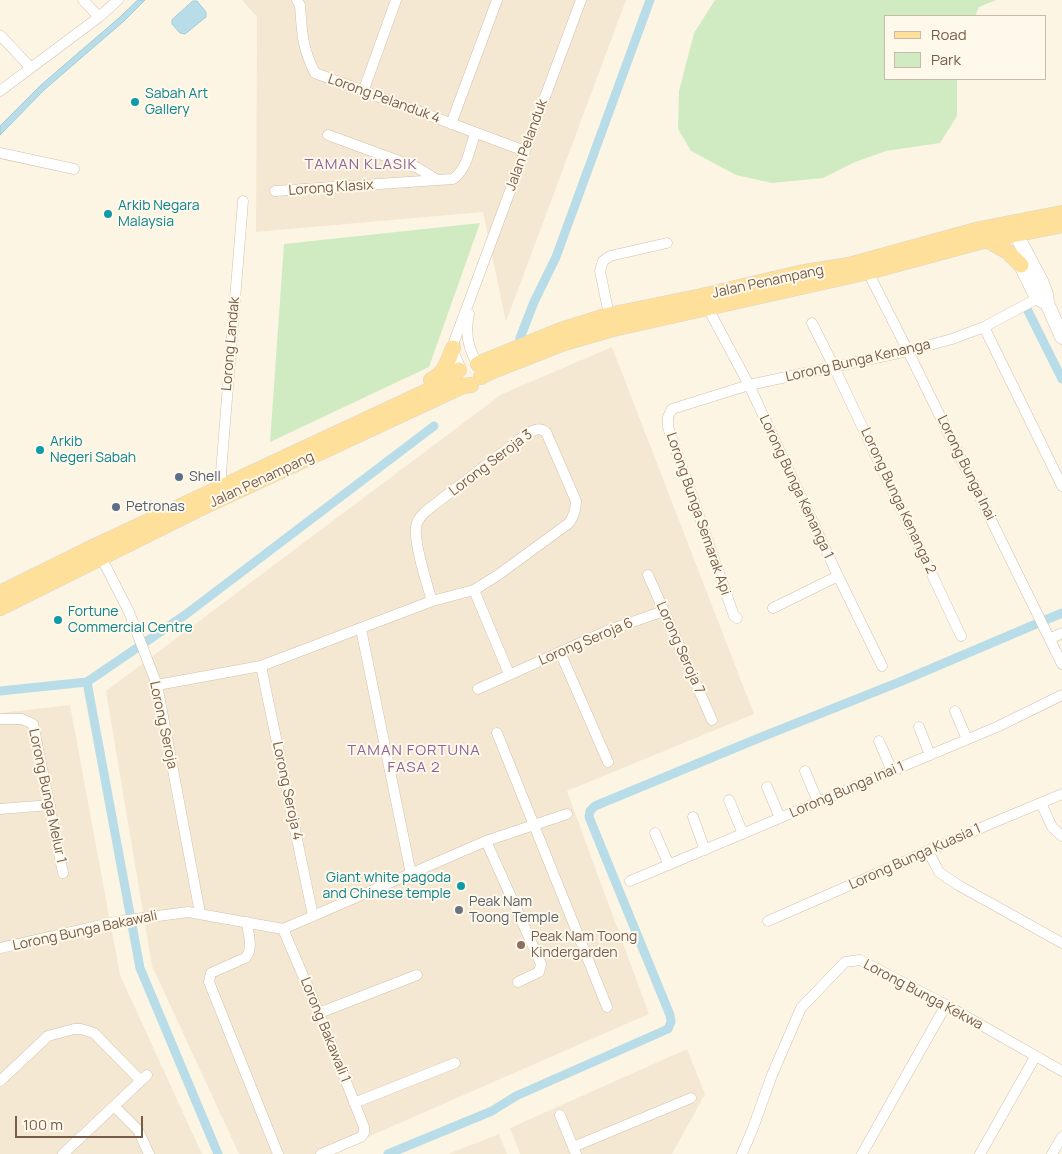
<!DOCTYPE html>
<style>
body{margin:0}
#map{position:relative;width:1062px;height:1154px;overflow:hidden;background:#fdf5e4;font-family:Manrope,sans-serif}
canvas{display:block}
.legend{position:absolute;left:884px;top:15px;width:162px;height:65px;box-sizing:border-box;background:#fff9eb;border:1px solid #c9baaa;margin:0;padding:6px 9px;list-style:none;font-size:15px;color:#775c48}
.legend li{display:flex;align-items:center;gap:10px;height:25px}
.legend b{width:25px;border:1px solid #c9baaa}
.scale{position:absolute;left:15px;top:1116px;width:128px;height:22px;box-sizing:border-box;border:2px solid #775c48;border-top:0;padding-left:6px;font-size:15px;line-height:18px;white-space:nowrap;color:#775c48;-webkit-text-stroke:4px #fff9eb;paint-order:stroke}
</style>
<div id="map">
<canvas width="1062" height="1154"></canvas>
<ul class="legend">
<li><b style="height:6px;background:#fee09a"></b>Road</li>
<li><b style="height:14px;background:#d0ebc2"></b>Park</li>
</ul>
<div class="scale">100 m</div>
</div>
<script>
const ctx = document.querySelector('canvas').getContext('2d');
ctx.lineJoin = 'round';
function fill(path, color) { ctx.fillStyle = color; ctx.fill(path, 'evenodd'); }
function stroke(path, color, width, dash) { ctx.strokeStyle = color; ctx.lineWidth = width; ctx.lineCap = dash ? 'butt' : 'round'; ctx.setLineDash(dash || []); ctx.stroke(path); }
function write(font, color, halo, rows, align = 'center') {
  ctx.font = font + ' Manrope,sans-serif'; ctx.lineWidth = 4; ctx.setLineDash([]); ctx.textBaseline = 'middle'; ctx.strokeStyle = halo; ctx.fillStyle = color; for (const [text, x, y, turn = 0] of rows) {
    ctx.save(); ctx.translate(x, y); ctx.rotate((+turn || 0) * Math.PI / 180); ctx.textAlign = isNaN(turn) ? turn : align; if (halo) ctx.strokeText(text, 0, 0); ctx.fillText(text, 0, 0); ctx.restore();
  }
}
fill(new Path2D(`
 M242,0H626L506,322L483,212L256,232L257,17Z
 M612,347L754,714L567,791L649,1014L329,1154H239L152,966L106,691L502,394Z
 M70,705L120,975L202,1154H0V713Z
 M687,1049L705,1094L672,1154H520L510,1128Z
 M499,1134L507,1154H448Z`), '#f5e8d2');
fill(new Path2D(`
 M715,0H996L979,7L975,16H886V79H957V116L940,143L886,151L855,162L823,178L772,183L736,175L691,151L678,129L679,91L694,33Z
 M480,223L429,367L270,442L284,244Z`), '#d0ebc2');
const water = new Path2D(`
 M138,0H145L124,21L44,90L0,135V126L41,85L120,17Z
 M193,1H197L206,12V17L185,34L180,33L172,24V20Z`);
fill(water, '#b8dde8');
stroke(water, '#9dccda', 1);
stroke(new Path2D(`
 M1027,309L1062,379
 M520,338L534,302L556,257L650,0
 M87,682L140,968L218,1154
 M0,691L87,682L185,615L434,426
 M388,1154L492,1111L516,1096L668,1029L671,1022L670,1015L589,817L590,811L595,806L759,738L902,681L1062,613`), '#b8dde8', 9);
const street = new Path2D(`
 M83,0L99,17
 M297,0L300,5C302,32 302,48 315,73L525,151
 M0,35L31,68
 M0,91L99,17L118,0
 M363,92L396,0
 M451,124L497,0
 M328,135L418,168L437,180
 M0,153L74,169
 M275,191L453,179C467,169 470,149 475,133
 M866,268L908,351L1062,664
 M705,303L749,385L838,576L882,666
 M469,314C465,332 467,347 477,363
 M609,315L600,271L603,261L610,256L667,243
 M812,323L834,367L961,636
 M984,327L1062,486
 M460,367L454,353V342L581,0
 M221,487V472L243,201
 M99,553L129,612L157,685L200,913
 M648,575L712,720
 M474,590L509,674
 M773,608L838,576
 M737,618L734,616L668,427V417L672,409L749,385L908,351L952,339L984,327L1042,296
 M361,629L411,874
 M1050,639L1062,633
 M560,652L608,762
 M261,666L313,916
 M157,685L261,666L432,601L474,590L498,575L569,523C574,516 576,510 576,501L546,432C538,426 532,431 524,436L426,511C421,516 416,521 416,528C414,544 427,584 432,601
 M478,689L609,630L664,611
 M955,711L967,739
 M0,719H22L33,724L63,873
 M919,727L930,755
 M497,733L607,1007
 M879,741L892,771
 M805,771L818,802
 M767,787L780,818
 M729,800L743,834
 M1041,803L1052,827L1062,836
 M0,809L50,805
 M693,817L705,850
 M655,833L669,865
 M486,841L541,964L539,972L518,982
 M928,851L939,872L958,885L1062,943
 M630,881L999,726L1062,695
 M768,921L990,824L1062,794
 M247,922C248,933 254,950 245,958L211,973L209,982L278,1154
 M283,929L319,1013L364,1127V1133L361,1137L321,1154
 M0,948L120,921L188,912L283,929L486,841L567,814
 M319,1013L417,975
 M0,1081L48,1036L74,1029H81L94,1033L141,1081
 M354,1103L455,1063
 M114,1106L138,1130L149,1154
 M560,1115L576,1154
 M573,1147L691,1098
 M63,1154L147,1075
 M742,1154L753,1128L772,1075L801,1008L845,962L860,960L946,1005L1062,1071
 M862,1154L946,1005
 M980,1154L1035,1057
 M1052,1154L1062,1137`);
const secondary = new Path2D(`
 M1012,224L1016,234L1041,281L1046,294L1047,303L1062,337
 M1017,257L1037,298L1047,303`);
const primary = new Path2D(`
 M987,240L1008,252L1021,265
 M478,364L561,330L609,315L702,296L799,273L849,265L980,229L1062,213
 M481,377L490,372L564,343L613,329L868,272L987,240L1062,225
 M431,380C445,373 447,363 453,348
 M0,593L95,546L440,385L459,370
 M0,608L197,510L463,386L471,385`);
stroke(street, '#d1c0ac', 11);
stroke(secondary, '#d4c0aa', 15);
stroke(primary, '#dcd5cf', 16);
stroke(street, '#fff', 10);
stroke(secondary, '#fff', 14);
stroke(primary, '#fee09a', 15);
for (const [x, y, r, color] of [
 [135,102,5,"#0f9aa8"],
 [108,214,5,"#0f9aa8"],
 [40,450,5,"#0f9aa8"],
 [179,477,5,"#5c6f8a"],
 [116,507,5,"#5c6f8a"],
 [58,620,5,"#0f9aa8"],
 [461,886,5,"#0f9aa8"],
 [459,910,5,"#6b7280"],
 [521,945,5,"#8d6e63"]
]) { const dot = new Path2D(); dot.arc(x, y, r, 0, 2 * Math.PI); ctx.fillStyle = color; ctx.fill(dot); stroke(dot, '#fff9eb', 2); }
write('14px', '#0d838f', '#fff9eb', [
 ["Sabah Art",145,94],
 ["Gallery",145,110],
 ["Arkib Negara",118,206],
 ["Malaysia",118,222],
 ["Arkib",50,442],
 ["Negeri Sabah",50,458],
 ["Fortune",68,612],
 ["Commercial Centre",68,628],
 ["Giant white pagoda",451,878,"right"],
 ["and Chinese temple",451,894,"right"]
], 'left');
write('14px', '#775c48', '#fff9eb', [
 ["Lorong Pelanduk 4",384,99,20],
 ["Jalan Pelanduk",527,145,-70],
 ["Lorong Klasix",331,188,-4],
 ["Jalan Penampang",768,282,-12],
 ["Lorong Landak",231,344,-85],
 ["Lorong Bunga Kenanga",858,361,-13],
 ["Lorong Seroja 3",491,463,-37],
 ["Lorong Bunga Inai",966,468,64],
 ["Jalan Penampang",262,480,-25],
 ["Lorong Bunga Kenanga 1",796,487,65],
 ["Lorong Bunga Kenanga 2",898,501,65],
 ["Lorong Bunga Semarak Api",698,514,71],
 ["Lorong Seroja 6",586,642,-23],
 ["Lorong Seroja 7",680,648,66],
 ["Lorong Seroja",163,725,78],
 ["Lorong Bunga Inai 1",847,790,-23],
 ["Lorong Seroja 4",287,791,78],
 ["Lorong Bunga Melur 1",47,796,78],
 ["Lorong Bunga Kuasia 1",915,857,-24],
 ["Lorong Bunga Bakawali",85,931,-12],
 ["Lorong Bunga Kekwa",923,995,28],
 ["Lorong Bakawali 1",325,1030,68]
]);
write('14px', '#4e5e75', '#fff9eb', [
 ["Shell",189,477],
 ["Petronas",126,507]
], 'left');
write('14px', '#5b616d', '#fff9eb', [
 ["Peak Nam",469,902],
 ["Toong Temple",469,918]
], 'left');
write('14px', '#785e54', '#fff9eb', [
 ["Peak Nam Toong",531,937],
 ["Kindergarden",531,953]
], 'left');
ctx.letterSpacing = '1px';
write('15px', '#8c649b', '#fff9eb', [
 ["TAMAN KLASIK",361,165],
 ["TAMAN FORTUNA",414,751],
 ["FASA 2",414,768]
]);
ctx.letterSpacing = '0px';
</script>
